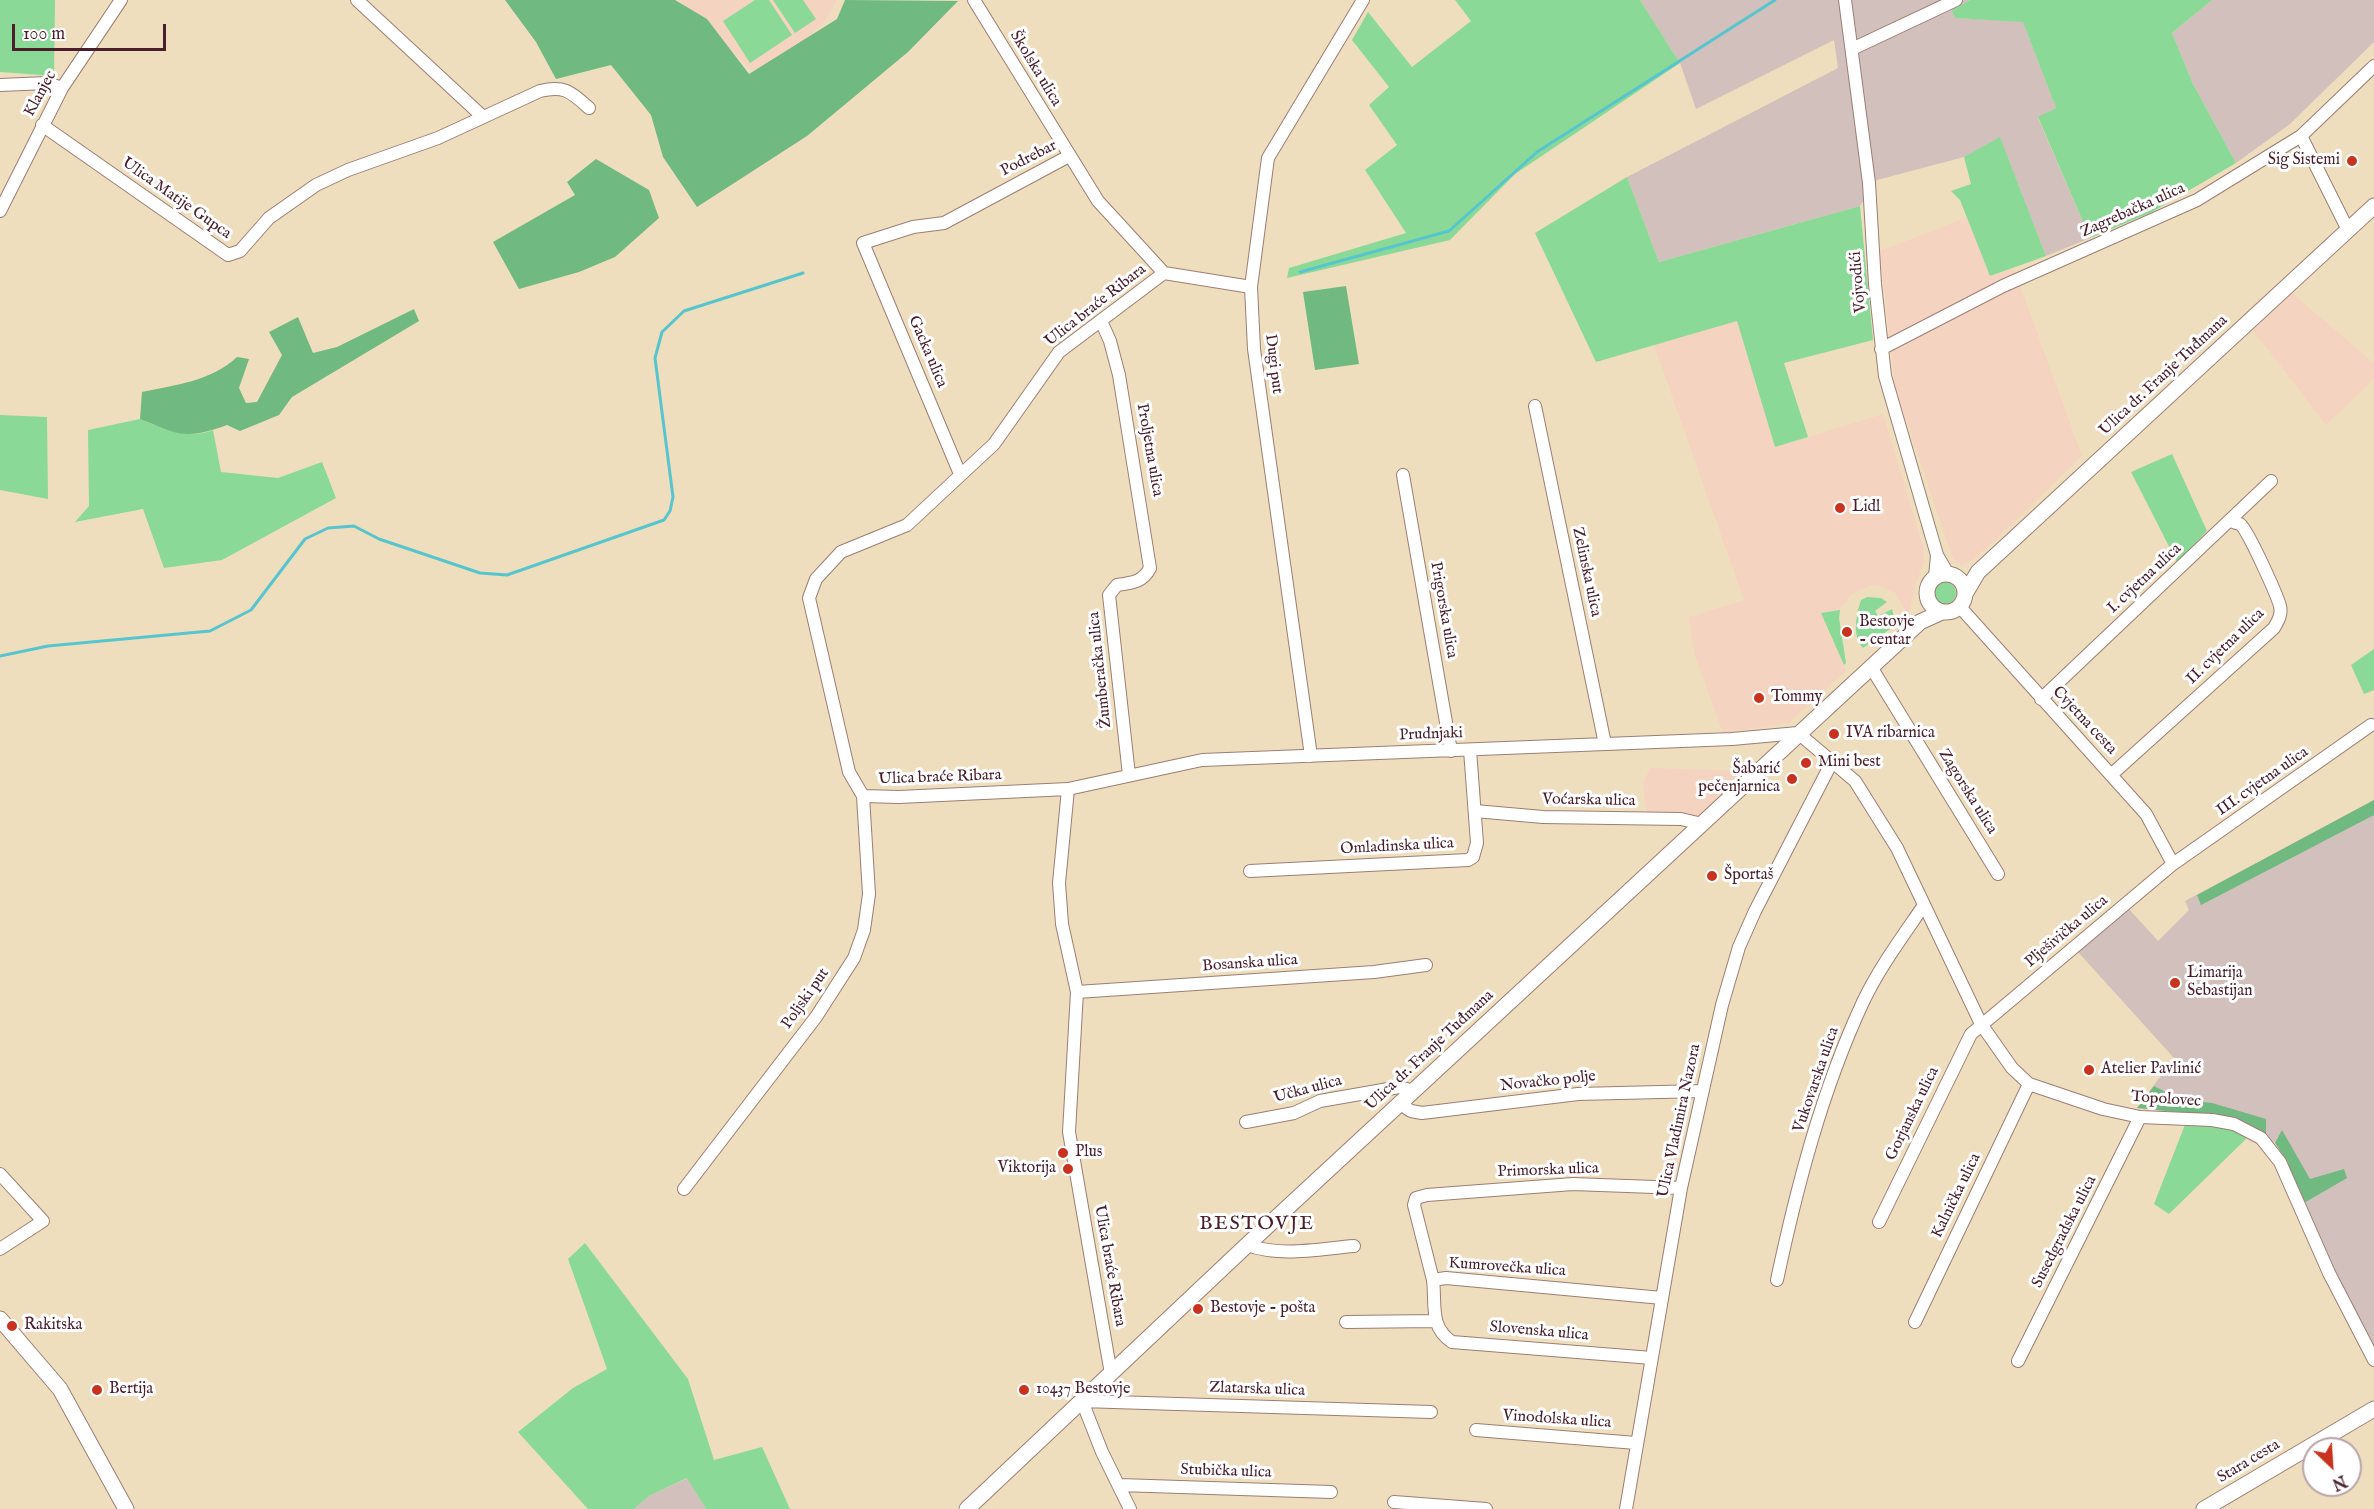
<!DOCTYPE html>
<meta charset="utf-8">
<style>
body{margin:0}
#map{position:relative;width:2374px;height:1509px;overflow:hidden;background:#efdebd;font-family:"IM FELL English",serif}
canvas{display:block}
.north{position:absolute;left:2302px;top:1437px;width:60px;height:60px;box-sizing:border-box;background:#fff;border:2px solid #b7a5aa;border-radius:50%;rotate:155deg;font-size:16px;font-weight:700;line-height:24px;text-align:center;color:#4a1f2b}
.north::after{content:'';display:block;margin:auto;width:21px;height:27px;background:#c8321e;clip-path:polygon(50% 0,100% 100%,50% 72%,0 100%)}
.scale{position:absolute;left:12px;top:24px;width:154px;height:27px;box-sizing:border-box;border:3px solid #4a1f2b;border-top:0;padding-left:8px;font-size:18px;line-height:21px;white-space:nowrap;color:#4a1f2b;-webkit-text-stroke:4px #fff;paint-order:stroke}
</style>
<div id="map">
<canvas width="2374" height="1509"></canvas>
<div class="north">N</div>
<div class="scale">100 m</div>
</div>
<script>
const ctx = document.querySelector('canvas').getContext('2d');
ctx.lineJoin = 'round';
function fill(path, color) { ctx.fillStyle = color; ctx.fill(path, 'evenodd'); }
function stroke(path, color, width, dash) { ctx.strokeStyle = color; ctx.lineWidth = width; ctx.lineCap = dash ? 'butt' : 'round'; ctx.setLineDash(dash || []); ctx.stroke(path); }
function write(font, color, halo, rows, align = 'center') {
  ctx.font = font + ' "IM FELL English",serif'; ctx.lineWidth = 6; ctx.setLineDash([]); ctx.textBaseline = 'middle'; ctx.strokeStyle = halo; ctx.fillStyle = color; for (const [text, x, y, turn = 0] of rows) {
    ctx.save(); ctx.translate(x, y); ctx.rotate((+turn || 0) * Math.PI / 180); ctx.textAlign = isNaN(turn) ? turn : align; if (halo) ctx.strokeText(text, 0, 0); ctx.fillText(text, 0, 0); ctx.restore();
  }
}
fill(new Path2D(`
 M679,0H837L826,20L764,82Z
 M1968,217L1990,276L2014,269L2082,456L2003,533L1974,559L1962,565L1957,564L1951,553L1895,387L1880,251Z
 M2292,293L2374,363V379L2326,425L2252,329Z
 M1737,321L1775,447L1883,414L1923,546L1924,562L1916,583L1910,610L1906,612L1895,593L1879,585L1870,586L1850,595L1840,610L1821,613L1846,671L1789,723L1723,733L1694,653L1689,617L1744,600L1654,345Z
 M1650,768L1751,771L1702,816L1647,814L1643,783Z`), '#f5d3c1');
fill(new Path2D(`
 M1640,0H1970L1953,10L1955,18L2023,21L2056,108L2038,118L2090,238L2046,256L2000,138L1964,157L1877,180L1860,206L1659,262L1627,177L1838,68L1834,40L1696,109L1680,63Z
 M2212,0H2374V42L2290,124L2236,163L2193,84L2172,33Z
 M2374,800V1345L2334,1269L2287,1161L2275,1143L2252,1125L2235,1118L2137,1108L2174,1058L2078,952L2129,909L2158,941L2189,910L2185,901Z
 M688,1478L706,1509H634L649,1496Z`), '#d1c0bc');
fill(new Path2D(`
 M0,0H55L54,76L0,72Z
 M755,0H769L792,35L750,63L723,21Z
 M773,0H803L816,19L795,33Z
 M1455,0H1640L1680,63L1515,174L1450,240L1287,278L1289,268L1406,233L1365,170L1397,145L1369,105L1389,87L1352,40L1368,12L1412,67L1471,21Z
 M1970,0H2212L2172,33L2193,84L2236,163L2152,212L2090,238L2038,117L2056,108L2023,22L1955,18L1952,10Z
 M2000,137L2046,256L1990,276L1960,200L1951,191L1971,184L1964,157Z
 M1627,177L1659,262L1860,206L1873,340L1784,363L1808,437L1775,447L1737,321L1596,362L1535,233Z
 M0,415L47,417L48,499L0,490Z
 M140,419C164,429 187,440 213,430L221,472L278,478L322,462L336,498L222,560L164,568L143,509L75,522L89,506L88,430Z
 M2172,454L2207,531L2177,562L2131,472Z
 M1934 593a11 11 0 1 1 22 0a11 11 0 1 1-22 0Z
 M1867,597L1881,598L1887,602L1875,611L1878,616L1892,609L1895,622L1890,629L1863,648C1852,637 1856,614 1861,600Z
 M1840,610L1839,618L1846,663L1844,665L1821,613Z
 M2374,649V690L2364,694L2351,665Z
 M2186,1122L2233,1129L2248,1137L2169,1214L2154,1204Z
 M585,1243L688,1379L714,1460L762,1447L790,1509H706L687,1478L649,1496L634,1509H588L518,1432L573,1388L607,1369L568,1259Z`), '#8bd997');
fill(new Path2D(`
 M505,0H675L707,19L749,74L837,19L845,0L958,1L908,52L807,136L697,207L663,157L651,115L611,65L556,79L536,42Z
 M596,159L649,190L659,218L615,257L579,272L519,289L493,242L575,195L567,182Z
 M1346,286L1359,364L1315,370L1303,292Z
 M414,309L419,321L292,397L279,415L240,431L227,425C186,440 179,435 140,419L142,392C175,385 212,381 237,357L249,359L239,388L246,403L257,402L282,355L269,332L298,317L313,353L337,347Z
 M2374,800V815L2201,905L2197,895Z
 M2154,1086L2181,1100L2212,1103L2266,1119V1135L2235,1118L2137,1108Z
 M2282,1130L2310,1179L2344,1169L2347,1178L2304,1203L2287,1161L2275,1143Z`), '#70b980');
stroke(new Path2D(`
 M1300,272L1449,231L1537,152L1775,0
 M0,656L48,646L210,631L251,610L305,539L328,528L354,526L379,539L480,573L507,575L664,520L670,511L673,497L655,358L662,332L684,311L803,273`), '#57c5ce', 3);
const minor = new Path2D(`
 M357,0L482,116
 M974,0L1098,201L1164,273
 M1845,0L1869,183L1875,284L1885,376L1937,555L1948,574
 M1852,49L1956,0
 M0,85L47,83L62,88
 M42,125L228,255L240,251L269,218L316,185L348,170L438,138L540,91C565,85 571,92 589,108
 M2301,136L2348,230
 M0,211L62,88L121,0
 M1101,321L1110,341L1119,375L1150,568C1143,582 1132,583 1117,585L1109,595L1129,775
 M1881,349L2003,286L2197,200L2301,136L2374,66
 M1535,406L1605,744
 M960,474L863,243L913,227L944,223L1069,156
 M1403,475L1451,751
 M1935,577L1937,555
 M1960,607L2146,814L2173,864
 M1871,667L1998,874
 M2041,699L2271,481
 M1311,756L1254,349L1251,287L1268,158L1363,0
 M2111,775L2274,628C2278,621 2282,615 2280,606C2277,595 2248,530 2240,524C2239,524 2232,522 2231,521
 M1068,789L1202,760L1732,739L1798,733L1855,781L1897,848L1981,1024L2012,1068L2029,1084L2103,1109L2140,1117L2212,1120L2234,1124L2261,1138L2280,1162L2329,1273L2374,1360
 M863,796L899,797L1068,789L1059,883L1062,924L1077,992L1069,1132L1111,1374
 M1475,811L1543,817L1681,819L1702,824
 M1250,871L1468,860L1473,857L1477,843L1470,750
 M1077,992L1374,972L1426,965
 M1400,1104L1411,1111L1422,1113L1578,1094L1702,1091
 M1246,1122L1294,1113L1320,1101L1377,1091L1399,1087L1414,1091
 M0,1174L43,1221L0,1249
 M684,1189L816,1017L854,958L864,930L869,894L863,796L849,772L809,598L816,579L841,552L907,525L994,444L1059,352L1164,273L1251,287
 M1879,1222L1971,1034L2173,864L2371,725
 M1247,1245C1281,1257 1318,1249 1354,1246
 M1433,1280C1436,1304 1429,1327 1452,1342L1652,1358
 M1777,1280C1797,1186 1822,1090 1863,1002C1879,968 1903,936 1924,905
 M1662,1298L1446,1278L1433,1280L1414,1205L1416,1198L1427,1195L1573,1184L1681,1188
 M1346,1322L1434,1321
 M1915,1322L2029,1084
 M2018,1361L2140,1117
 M1476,1430L1636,1443
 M1120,1485L1331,1492
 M1394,1502L1486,1509
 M1130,1509L1102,1452L1082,1401L1431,1412
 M1626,1509L1681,1188L1722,1005L1739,947L1755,911L1833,760`);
const major = new Path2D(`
 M1927 593a19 19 0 1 1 38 0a19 19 0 1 1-38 0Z
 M1965,594L1978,572L2374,206
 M0,1319L60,1389L126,1509
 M967,1509L1247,1245L1920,622L1942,612
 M2204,1509L2374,1409`);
stroke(minor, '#9c7e74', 14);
stroke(major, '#9c7e74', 17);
stroke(minor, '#fff', 12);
stroke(major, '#fff', 15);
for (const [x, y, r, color] of [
 [2352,161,6,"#c8321e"],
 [1840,508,6,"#c8321e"],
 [1847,632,6,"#c8321e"],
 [1759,698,6,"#c8321e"],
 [1834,734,6,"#c8321e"],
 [1806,763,6,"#c8321e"],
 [1792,779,6,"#c8321e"],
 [1712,876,6,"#c8321e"],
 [2175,983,6,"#c8321e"],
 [2089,1070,6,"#c8321e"],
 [1063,1153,6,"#c8321e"],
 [1068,1169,6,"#c8321e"],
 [1198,1309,6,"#c8321e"],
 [12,1326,6,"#c8321e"],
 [97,1390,6,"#c8321e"],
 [1024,1390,6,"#c8321e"]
]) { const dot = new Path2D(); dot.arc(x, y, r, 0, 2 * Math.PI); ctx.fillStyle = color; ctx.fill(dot); stroke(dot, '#fff', 2); }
write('16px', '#4a1f2b', '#fff', [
 ["Školska ulica",1035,69,59],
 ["Klanjec",41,94,-61],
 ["Podrebar",1029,159,-27],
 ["Ulica Matije Gupca",176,199,35],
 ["Zagrebačka ulica",2133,211,-24],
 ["Vojvodići",1859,282,-95],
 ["Ulica braće Ribara",1096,306,-38],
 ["Gacka ulica",927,352,67],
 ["Dugi put",1273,364,83],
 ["Ulica dr. Franje Tuđmana",2164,376,-43],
 ["Proljetna ulica",1149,450,80],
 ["Zelinska ulica",1586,572,78],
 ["I. cvjetna ulica",2145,579,-43],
 ["Prigorska ulica",1443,610,80],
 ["II. cvjetna ulica",2226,647,-44],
 ["Žumberačka ulica",1101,670,-96],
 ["Cvjetna cesta",2084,721,47],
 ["Prudnjaki",1431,735,-2],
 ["Ulica braće Ribara",940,778,-2],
 ["III. cvjetna ulica",2263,782,-35],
 ["Zagorska ulica",1967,792,58],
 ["Voćarska ulica",1589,801,1],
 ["Omladinska ulica",1397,847,-3],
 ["Plješivička ulica",2067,932,-40],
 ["Bosanska ulica",1250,964,-4],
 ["Poljski put",806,999,-55],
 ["Ulica dr. Franje Tuđmana",1430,1051,-43],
 ["Vukovarska ulica",1817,1080,-71],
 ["Novačko polje",1548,1082,-6],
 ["Učka ulica",1308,1090,-15],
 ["Topolovec",2166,1100,4],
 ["Gorjanska ulica",1913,1114,-64],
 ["Ulica Vladimira Nazora",1680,1121,-78],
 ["Primorska ulica",1548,1171,-2],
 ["Kalnička ulica",1957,1196,-64],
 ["Susedgradska ulica",2065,1232,-63],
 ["Ulica braće Ribara",1109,1266,80],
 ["Kumrovečka ulica",1507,1268,4],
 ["Slovenska ulica",1539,1332,5],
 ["Zlatarska ulica",1257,1390,2],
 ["Vinodolska ulica",1557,1420,4],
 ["Stara cesta",2249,1462,-31],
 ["Stubička ulica",1226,1472,2]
]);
write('16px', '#4a1f2b', '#fff', [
 ["Sig Sistemi",2340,161,"right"],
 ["Lidl",1852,508],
 ["Bestovje",1859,623],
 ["- centar",1859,641],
 ["Tommy",1771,698],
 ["IVA ribarnica",1846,734],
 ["Mini best",1818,763],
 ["Šabarić",1780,770,"right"],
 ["pečenjarnica",1780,788,"right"],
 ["Športaš",1724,876],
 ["Limarija",2187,974],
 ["Sebastijan",2187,992],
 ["Atelier Pavlinić",2101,1070],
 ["Plus",1075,1153],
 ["Viktorija",1056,1169,"right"],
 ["Bestovje - pošta",1210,1309],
 ["Rakitska",24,1326],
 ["Bertija",109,1390],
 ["10437 Bestovje",1036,1390]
], 'left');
ctx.letterSpacing = '1.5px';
write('20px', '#4a1f2b', '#fff', [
 ["BESTOVJE",1257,1225]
]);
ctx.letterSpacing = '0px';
</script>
